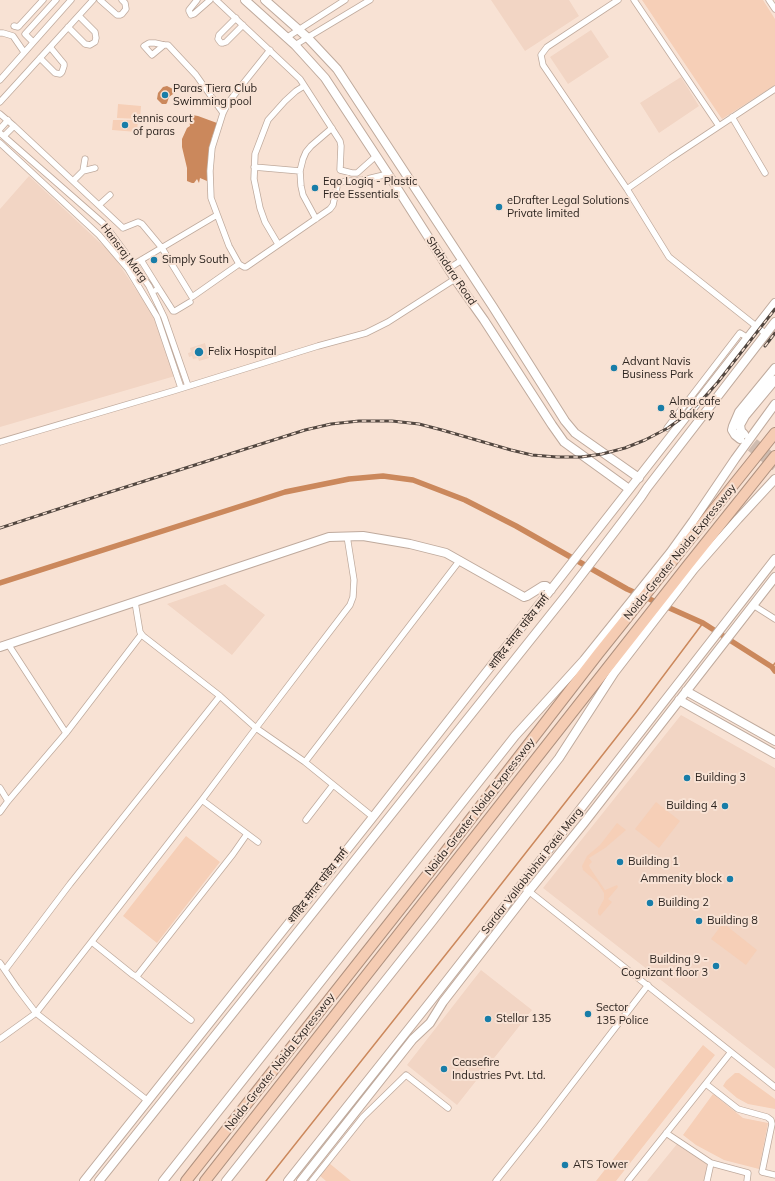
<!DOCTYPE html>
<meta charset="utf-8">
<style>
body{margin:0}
canvas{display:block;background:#f8e2d4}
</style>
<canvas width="775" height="1181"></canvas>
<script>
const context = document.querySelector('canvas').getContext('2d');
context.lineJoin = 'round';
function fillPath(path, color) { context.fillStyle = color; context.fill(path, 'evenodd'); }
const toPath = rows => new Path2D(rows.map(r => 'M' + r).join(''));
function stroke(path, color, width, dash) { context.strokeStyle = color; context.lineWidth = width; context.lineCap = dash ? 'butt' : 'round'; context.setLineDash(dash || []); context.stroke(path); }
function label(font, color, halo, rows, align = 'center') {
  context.font = font + ' Mulish,"Noto Sans Devanagari",sans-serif'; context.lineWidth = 4; context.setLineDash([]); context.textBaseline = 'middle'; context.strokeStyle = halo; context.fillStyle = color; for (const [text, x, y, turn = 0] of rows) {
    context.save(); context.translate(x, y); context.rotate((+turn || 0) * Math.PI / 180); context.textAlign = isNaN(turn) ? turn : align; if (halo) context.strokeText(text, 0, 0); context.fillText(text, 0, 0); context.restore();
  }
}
const built = toPath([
 [491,0,569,0,579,16,525,51],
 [591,30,609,57,568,84,550,57],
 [681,77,699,106,659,133,640,103],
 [29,176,112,254,158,322,175,376,0,427,0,209],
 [205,343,209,358,199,361,198,358,193,359,192,356,189,357,188,353,191,352,190,348],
 [225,584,265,615,232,655,167,604],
 [681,715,775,768,775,1069,543,888],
 [481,970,532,1010,457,1105,407,1065],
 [677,1144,708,1162,704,1181,647,1181]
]);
const green = toPath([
 [642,0,763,0,775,19,775,85,722,119],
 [118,104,141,106,140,119,117,118],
 [113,120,138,120,137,132,112,130],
 [656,802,680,821,659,848,635,829],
 [617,823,626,830,605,848,589,858,592,862,589,865,590,868,605,890,617,885,618,887,608,899,612,902,600,916,598,914,598,910,604,899,604,893,597,882,583,870,582,866,587,856,600,845],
 [186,836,220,862,157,943,123,916],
 [723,923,757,950,746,965,711,939],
 [703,1045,715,1055,616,1181,596,1181],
 [735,1073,739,1073,775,1099,775,1109,748,1104,737,1098,723,1086,726,1081],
 [713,1094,743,1118,768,1123,759,1169,724,1160,696,1145,683,1135],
 [329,1163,351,1181,326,1181,319,1175]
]);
const water = toPath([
 [167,86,173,89,174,92,173,94,169,97,167,103,166,104,162,104,157,99,158,93,163,87],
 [192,115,198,116,217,123,212,137,210,146,207,181,200,178,199,183,197,179,194,183,192,183,187,181,187,168,182,147,182,139,187,128,190,126,189,118]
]);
const stream = toPath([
 [772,667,775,663],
 [266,1181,466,929,637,711,703,623]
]);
const canal = toPath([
 [0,583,285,492,349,479,383,476,413,480,465,500,516,526,627,589,703,623,772,667,775,671]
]);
const secondaryTunnel = toPath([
 [745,435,775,459],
 [741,440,775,467]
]);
const street = toPath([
 [100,0,117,15,120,15,122,14,126,9,125,3,122,0],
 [197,0,189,10,189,11,191,15,194,14,210,0],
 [216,0,300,79,340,141,341,146,340,170,352,173,357,173,376,156],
 [618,0,547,47,541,55,543,65,627,189,669,257,766,334],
 [634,0,719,126],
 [769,0,775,9],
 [236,18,219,35,218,39,221,43,223,43,226,42,243,25],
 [14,26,18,27,20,25,43,0],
 [68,27,85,44,90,45,95,42,96,38,95,32,79,16],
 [0,33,3,33,13,36,24,52],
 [286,38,345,0],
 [33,42,25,34,56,0],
 [164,45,152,55,144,46,149,43,155,43,164,45,168,45,196,75,223,113],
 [295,45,370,0],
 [270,50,242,85,228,103,223,113,212,148,210,171,211,198,229,246,239,264,244,267,246,267,330,209,333,205,338,182,363,180,388,174],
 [40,58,55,73,60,74,62,72,64,66,64,64,50,47],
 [0,80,71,0],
 [0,102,93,0],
 [0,114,14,126,122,227,123,228,138,222,142,224,162,248,192,297,239,264],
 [732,117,765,173],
 [0,129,8,120],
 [0,133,105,225,133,263,149,286,164,317,188,386],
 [4,136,14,126],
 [0,143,99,235,128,269,157,317,181,388],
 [254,167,300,171],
 [83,171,85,159],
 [73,181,83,171,95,168],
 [627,189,671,158,775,89],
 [99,205,110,195],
 [316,219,303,195,301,186,300,171,303,159,306,152,311,146,332,128],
 [278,244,265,222,260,208,254,179,255,154,268,120,285,101,296,91,304,86],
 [141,260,159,289,156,290],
 [131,266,217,215],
 [448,269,462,260],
 [159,289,173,311,175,311,190,302],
 [667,428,740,333,748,338],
 [0,442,173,391,318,346,366,333,388,322,455,279],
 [135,602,140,632,143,636,220,696,256,728,305,762,373,817],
 [753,605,775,619],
 [8,644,66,733],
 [305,762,460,560],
 [0,788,8,801],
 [202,800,258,842],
 [0,812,8,801,66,733,141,635],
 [306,820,333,785],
 [521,885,775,1087],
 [92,942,133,975,137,976,233,854,247,834],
 [0,963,17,988,36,1013,148,1101],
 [5,970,70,884,220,696],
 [135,976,191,1020],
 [0,1039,36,1013,202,800,256,728,350,605,353,597,354,580,347,536],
 [706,1084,738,1109,767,1117,771,1120,772,1124,762,1172,775,1175],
 [666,1133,711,1163,748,1173,747,1181],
 [312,1181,363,1117,406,1075,448,1108],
 [496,1181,539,1127,648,985],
 [628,1181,731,1052],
 [707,1181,711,1163]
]);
const secondary = toPath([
 [245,0,295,45,325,78,388,174,455,279,484,320,552,425,564,442,629,489],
 [265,0,308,38,337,69,493,307,565,421,575,433,639,478],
 [744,434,741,431,740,425,745,416,775,380],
 [740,439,735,435,732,430,733,426,739,412,775,368],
 [0,647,329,537,363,536,410,544,446,553,524,597,527,596,543,586,546,586,551,590],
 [686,691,775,741],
 [679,700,775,754],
 [84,1181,373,817,775,303],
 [99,1181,567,594,616,530,641,497,647,488,775,322],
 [163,1181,515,736,584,660,670,553,693,521,735,459,775,404],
 [226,1181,431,923,559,758,614,673,694,569,738,519,775,479],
 [288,1181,434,997,775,559],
 [301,1181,413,1039,430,1023,443,1002,529,891,584,823,775,577]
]);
const highway = toPath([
 [186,1181,439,860,598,654,775,433],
 [205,1181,688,565,775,456]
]);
const rail = toPath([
 [765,346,775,333],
 [0,528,107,493,305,430,331,424,359,421,392,421,419,424,442,430,511,450,532,455,557,457,581,457,602,454,625,448,645,440,668,428,686,415,701,401,718,382,775,309]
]);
const markers = [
 [165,95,4,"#187da8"],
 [125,125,4,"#187da8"],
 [315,188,4,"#187da8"],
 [499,207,4,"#187da8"],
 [154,260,4,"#187da8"],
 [199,352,5,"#187da8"],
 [614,368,4,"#187da8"],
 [661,408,4,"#187da8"],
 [687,778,4,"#187da8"],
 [725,806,4,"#187da8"],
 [620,862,4,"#187da8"],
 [730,879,4,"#187da8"],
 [650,903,4,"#187da8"],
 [699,921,4,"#187da8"],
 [716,966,4,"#187da8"],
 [588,1014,4,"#187da8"],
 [488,1019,4,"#187da8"],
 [444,1069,4,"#187da8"],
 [565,1165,4,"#187da8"]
];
const poiNames = [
 ["Paras Tiera Club",173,89],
 ["Swimming pool",173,102],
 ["tennis court",133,119],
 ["of paras",133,132],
 ["Eqo Logiq - Plastic",323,182],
 ["Free Essentials",323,195],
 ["eDrafter Legal Solutions",507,201],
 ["Private limited",507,214],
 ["Simply South",162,260],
 ["Felix Hospital",208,352],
 ["Advant Navis",622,362],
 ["Business Park",622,375],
 ["Alma cafe",669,402],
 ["& bakery",669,415],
 ["Building 3",695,778],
 ["Building 4",717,806,"right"],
 ["Building 1",628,862],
 ["Ammenity block",722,879,"right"],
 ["Building 2",658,903],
 ["Building 8",707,921],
 ["Building 9 -",708,960,"right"],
 ["Cognizant floor 3",708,973,"right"],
 ["Sector",596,1008],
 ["135 Police",596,1021],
 ["Stellar 135",496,1019],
 ["Ceasefire",452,1063],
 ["Industries Pvt. Ltd.",452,1076],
 ["ATS Tower",573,1165]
];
const streetNames = [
 ["Hansraj Marg",124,253,53],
 ["Shahdara Road",451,271,56],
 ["Noida-Greater Noida Expressway",680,552,-51],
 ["शाहिद मंगल पांडेय मार्ग",519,632,-52],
 ["Noida-Greater Noida Expressway",480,807,-52],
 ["Sardar Vallabhbhai Patel Marg",532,871,-52],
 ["शाहिद मंगल पांडेय मार्ग",318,886,-52],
 ["Noida-Greater Noida Expressway",280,1062,-52]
];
fillPath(built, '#f2d5c4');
fillPath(green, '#f6cfb7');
fillPath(water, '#cb885c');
stroke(stream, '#cb885c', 1.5);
stroke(canal, '#cb885c', 5.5);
stroke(secondaryTunnel, '#cfbcb0', 8, [8, 4]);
stroke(street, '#bfaa9d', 7);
stroke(secondary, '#bfaa9d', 10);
stroke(highway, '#af917f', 12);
stroke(street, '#fff', 5.5);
stroke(secondary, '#fff', 8);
stroke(highway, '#f5ccb3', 10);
stroke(rail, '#524740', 3);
stroke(rail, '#f8e2d4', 1.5, [4.5]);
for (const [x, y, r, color] of markers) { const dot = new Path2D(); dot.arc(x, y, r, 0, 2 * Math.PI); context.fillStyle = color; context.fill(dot); stroke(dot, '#f8e2d4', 1.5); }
label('11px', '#2c241f', '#f8e2d4', poiNames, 'left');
label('11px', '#2c241f', '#f8e2d4', streetNames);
</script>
